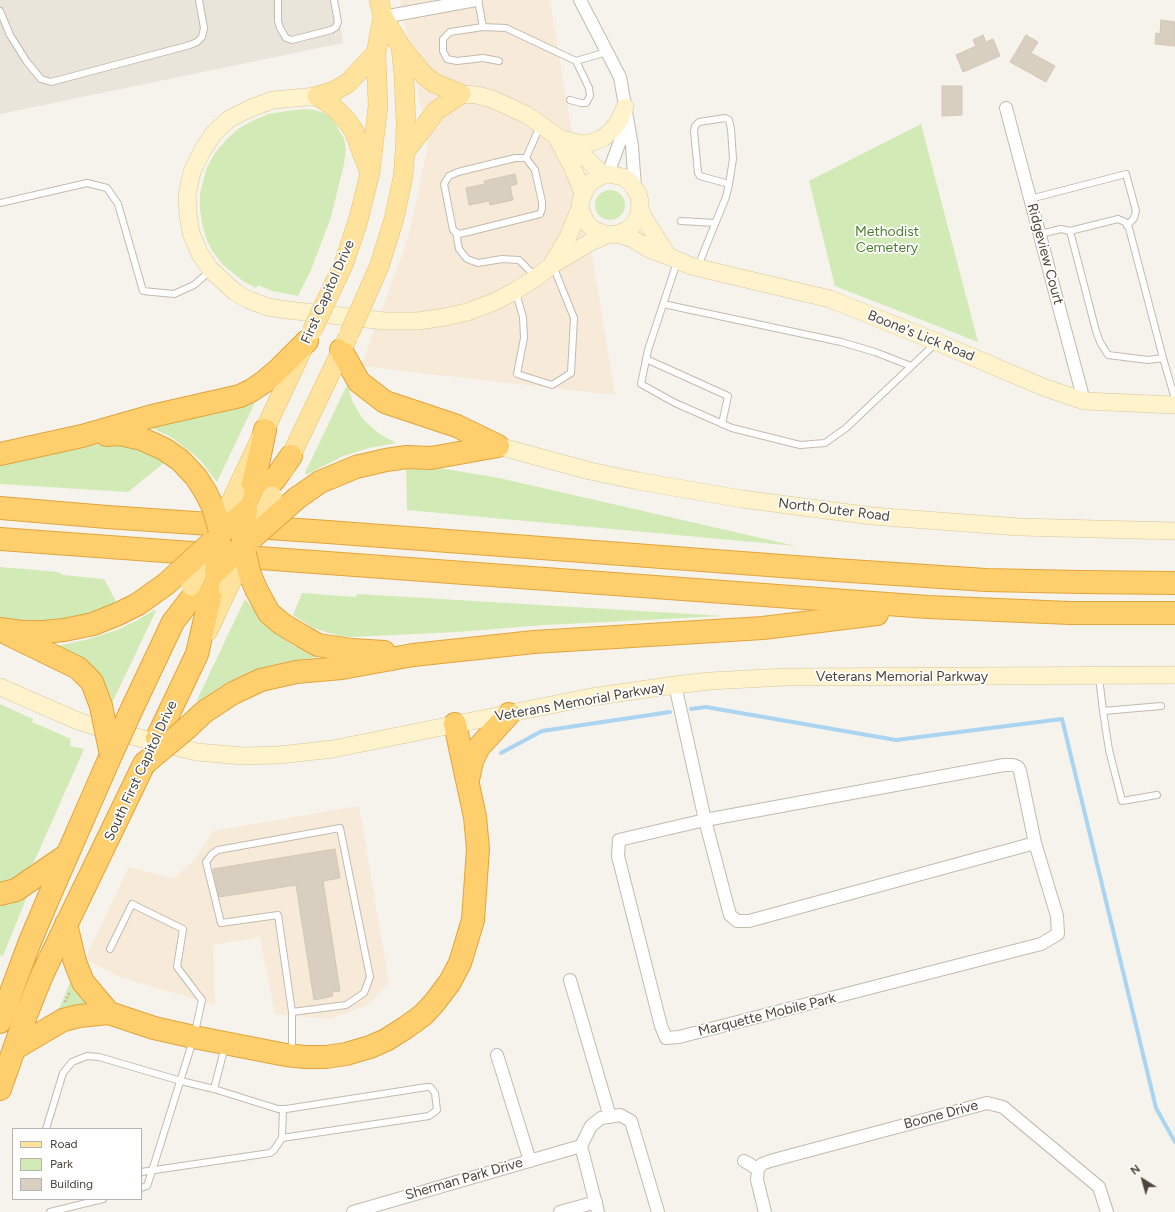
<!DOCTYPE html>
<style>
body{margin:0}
#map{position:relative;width:1175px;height:1212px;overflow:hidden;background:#f6f3ec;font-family:Figtree,sans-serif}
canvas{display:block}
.legend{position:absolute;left:12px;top:1128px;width:130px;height:72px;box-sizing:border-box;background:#fff;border:1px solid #b7b4b0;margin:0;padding:5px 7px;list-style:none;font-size:12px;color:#4b4439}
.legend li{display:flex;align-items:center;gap:8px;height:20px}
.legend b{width:20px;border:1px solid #b7b4b0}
.north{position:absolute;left:1123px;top:1160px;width:40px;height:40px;-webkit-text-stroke:3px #fff;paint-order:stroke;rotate:323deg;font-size:11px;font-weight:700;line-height:16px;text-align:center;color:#4b4439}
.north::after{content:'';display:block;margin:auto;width:14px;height:18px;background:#4b4439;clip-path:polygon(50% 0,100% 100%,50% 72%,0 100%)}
</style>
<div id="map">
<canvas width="1175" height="1212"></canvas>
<ul class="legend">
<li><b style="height:5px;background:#ffe39c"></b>Road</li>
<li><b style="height:11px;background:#d2eab5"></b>Park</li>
<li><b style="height:11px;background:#d8cfc1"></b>Building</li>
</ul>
<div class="north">N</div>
</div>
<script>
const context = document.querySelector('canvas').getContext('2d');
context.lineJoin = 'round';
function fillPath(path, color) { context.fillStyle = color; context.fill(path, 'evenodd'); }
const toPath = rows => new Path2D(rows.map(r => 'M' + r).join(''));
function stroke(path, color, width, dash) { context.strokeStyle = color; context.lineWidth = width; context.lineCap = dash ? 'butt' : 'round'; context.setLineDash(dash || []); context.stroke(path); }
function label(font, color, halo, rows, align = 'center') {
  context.font = font + ' Figtree,sans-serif'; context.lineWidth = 3.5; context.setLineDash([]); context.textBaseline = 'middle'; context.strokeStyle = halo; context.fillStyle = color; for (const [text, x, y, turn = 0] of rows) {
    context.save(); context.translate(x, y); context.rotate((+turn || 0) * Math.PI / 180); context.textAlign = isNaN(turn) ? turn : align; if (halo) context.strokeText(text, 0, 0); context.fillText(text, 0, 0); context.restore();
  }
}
const residential = toPath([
 [0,0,336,0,343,43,0,114]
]);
const commercial = toPath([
 [400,0,550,0,615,395,361,366,409,235,428,144],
 [359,806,389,983,366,1006,329,1019,275,1014,260,937,213,945,215,1005,122,978,85,959,129,867,174,879,196,858,213,831]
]);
const green = toPath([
 [304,109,315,110,326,114,334,121,344,139,346,150,344,164,331,217,311,270,298,296,272,291,258,285,256,288,243,281,223,265,213,252,207,241,203,227,200,210,200,193,207,167,215,153,226,140,238,129,252,121,268,114,287,111],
 [921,124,978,342,835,286,809,181],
 '595 205a15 15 0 1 1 30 0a15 15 0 1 1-30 0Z',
 [348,386,353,403,363,419,378,433,396,443,369,448,343,456,306,475,305,473,346,387],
 [257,398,217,482,201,461,191,452,171,437,150,427],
 [105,444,122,445,141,449,165,462,128,492,0,484,0,464,77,448],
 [406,467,433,467,499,478,796,546,407,510],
 [0,567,58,572,63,575,104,579,117,603,85,614,62,620,40,622,20,621,0,618],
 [302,593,356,597,357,594,724,616,545,625,456,632,352,637,339,636,313,628,293,615],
 [245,599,266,624,275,633,294,646,318,657,314,658,285,662,257,669,227,682,198,702,197,700],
 [154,610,156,611,111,705,82,659,57,646,85,640,117,630,136,621],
 [0,704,33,719,32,722,71,739,70,746,84,749,38,853,33,863,19,875,0,884],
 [28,894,3,956,2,957,0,954,0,902],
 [71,980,97,1006,57,1014]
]);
const stream = toPath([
 [691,709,706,707,896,740,1062,719,1156,1108,1175,1142],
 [501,753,542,731,670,712]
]);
const building = toPath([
 [1161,20,1175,22,1175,46,1155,44,1156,33,1160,34,1161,20],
 [983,35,986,42,993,39,1000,56,963,72,956,55,976,46,973,40,983,35],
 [1026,35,1038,42,1031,53,1055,66,1046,82,1010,62,1026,35],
 [942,86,962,86,962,115,942,116,942,86],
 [515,174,517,184,510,186,513,200,490,205,489,201,469,205,466,188,485,184,484,181,515,174],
 [335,849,340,878,323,881,340,991,332,992,333,996,314,1000,296,885,219,897,213,869,335,849]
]);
const path = toPath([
 [65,1002,70,992]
]);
const lane = toPath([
 [278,0,278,21,280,28,286,38,292,40,331,30,336,27,338,22,334,0],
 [478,0,483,27],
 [0,11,10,35,27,62,41,79,51,82,190,45,197,42,202,37,204,28,199,0],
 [499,61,483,58,457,61,447,59,443,51,443,39,450,32,483,27,506,28,576,61,589,88,590,96,586,103,581,103,570,100],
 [576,61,607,52],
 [725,118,729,120,731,129,733,159,729,184,700,176,698,173,694,131,695,126,699,122,725,118],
 [526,158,515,158,458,172,449,176,444,184,453,230,456,232,459,249,467,259,478,263,502,259,519,260,536,277],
 [526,158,540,126],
 [1030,199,1126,174,1136,211,1134,218,1127,226],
 [0,203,87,183,107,188,118,204,143,291,174,294,194,285,210,271],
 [1118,219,1125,222,1129,228,1163,358,1148,360,1108,355,1100,342,1096,331,1070,231,1118,219],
 [681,221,715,223],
 [456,232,459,234,468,232,540,214,542,209,542,202,535,170,526,158],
 [1040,234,1061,229,1070,231],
 [677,262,648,350,641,384,675,403,732,428,800,445,825,443,846,428,936,343],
 [698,266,726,197,729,184],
 [516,293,523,317,524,338,517,374,552,385,571,373,574,318,553,266],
 [663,304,841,342,875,352,911,366],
 [1163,358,1175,399],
 [646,359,728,396,722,424],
 [1099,677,1103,711,1161,706],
 [1103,711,1109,750,1122,801,1157,795],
 [110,949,132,904,183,929,177,967,202,1000,194,1037,152,1171,147,1186,141,1188],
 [292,1052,292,1012,278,915,221,923,206,862,212,854,218,850,340,828,370,977,364,993,346,1005,292,1012],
 [214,1089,225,1046],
 [46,1129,63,1073,72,1062,87,1056,99,1057,181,1081,214,1089,278,1109,286,1109,427,1087,430,1087,435,1093,437,1110,429,1116,282,1138],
 [141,1172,270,1153,274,1150,282,1138,283,1109],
 [50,1212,103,1199]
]);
const street = toPath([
 [580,0,620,77,632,146,635,187],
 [383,17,476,0],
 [1006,108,1084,401],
 [608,174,627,122],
 [675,685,705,820,730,915,737,921,749,921,1035,843],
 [1004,765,1013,765,1018,767,1020,771,1035,843,1057,916,1058,934,1041,944,679,1037,666,1038,661,1026,618,856,619,840,705,820,1004,765],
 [570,980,610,1117],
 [497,1055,530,1161],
 [581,1146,591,1126,601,1118,620,1115,631,1121,658,1212],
 [744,1161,758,1169],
 [758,1169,762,1164,770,1161,987,1103,1003,1107,1099,1187,1107,1212],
 [758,1169,757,1180,765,1212],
 [353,1212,581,1146,598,1212],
 [560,1212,596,1202]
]);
const secondary = toPath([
 [461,94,477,95,492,99,527,115,583,155,603,175],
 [317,96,273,100,251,108,229,119,214,133,202,151,192,172,187,195,188,214,191,233,200,254,211,270,235,292,249,300,268,307,288,310,384,321,418,321,445,317,467,312,494,302,515,291,534,279,552,265,589,243,606,235,618,234,633,239,649,249,668,256,691,266,830,299,937,342,1043,387,1084,401,1175,405],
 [558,140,572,166,583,193],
 [566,140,583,144,593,142,603,138,613,129,619,121,625,107],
 [640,208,644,218,668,256],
 [606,235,593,229,587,223,583,216,580,208,581,200,587,186,592,181,603,175,608,174,623,177,630,182,638,194,640,201,639,215,634,224,627,230,618,234],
 [552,264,568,237,580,208],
 [498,446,590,471,638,481,742,499,872,516,1019,527,1175,531],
 [0,687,78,721,103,729,197,752,243,756,279,755,333,749,591,697,675,685,710,681,786,677,1175,675]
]);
const primary = toPath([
 [401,47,422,73,434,83,461,94],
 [317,96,333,106,347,121,354,131,369,171],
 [317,96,334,91,348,83,376,53],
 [405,152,436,111,461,94],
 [328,297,344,263,358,221,370,173,378,106,376,53,383,17],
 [364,301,380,264,394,219,403,177,405,152,406,124,404,77,401,47,383,17,379,0],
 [284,470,347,339],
 [235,493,303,348],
 [208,631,228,588]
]);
const highway = toPath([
 [341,350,359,382,385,402,457,426,498,446],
 [106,435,120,434,142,439,164,449,180,460,196,477,205,491],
 [0,454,82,436,152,416,240,396,252,390,264,382,277,371,307,341],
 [297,498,320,482,356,467,386,460,407,457,431,458,498,446],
 [0,508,107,517,328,532,835,570,986,580,1080,582,1175,583],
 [248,508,275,479,291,456],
 [246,511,259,459,265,430],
 [0,539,928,607,1070,613,1175,613],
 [257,591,269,613,282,624,302,636,318,645,352,650,384,652],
 [0,629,22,632,44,632,64,630,93,624,118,614,138,604,166,584],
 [8,634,78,668,92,682,101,706],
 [130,713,173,622,200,587,214,573],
 [187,728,204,712,233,693,261,680,296,672,342,668,413,655,534,642,763,628,877,614],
 [157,738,197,654,216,571],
 [468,780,472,761,479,747,509,714],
 [0,894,16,890,67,855],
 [66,924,75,962,83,982,109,1013],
 [0,1022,29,944,48,899,111,755],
 [14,1049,63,1020,79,1016,109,1013,154,1028,194,1037,286,1055,305,1057,326,1057,346,1054,370,1047,386,1040,405,1028,423,1015,435,1002,450,982,460,963,473,920,478,849,475,817,455,724],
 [0,1089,26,1015,42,975,144,764]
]);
const primaryBridge = toPath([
 [312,331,328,297],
 [349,334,364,301],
 [219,527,235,493],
 [253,535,272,496],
 [191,586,210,546],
 [228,588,245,554]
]);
const highwayBridge = toPath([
 [205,491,213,507,219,527],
 [253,537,297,498],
 [245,554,250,575,257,591],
 [216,571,243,545,243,533,246,511],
 [216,571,219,550,219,535,246,511],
 [166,584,211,543],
 [101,706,111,755],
 [111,755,130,713],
 [144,764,187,728]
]);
const parkNames = [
 ["Methodist",887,232],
 ["Cemetery",887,248]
];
const streetNames = [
 ["Ridgeview Court",1045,254,75],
 ["First Capitol Drive",328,292,-66],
 ["Boone's Lick Road",921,336,22],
 ["North Outer Road",834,510,7],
 ["Veterans Memorial Parkway",902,677],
 ["Veterans Memorial Parkway",580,702,-10],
 ["South First Capitol Drive",141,771,-65],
 ["Marquette Mobile Park",767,1015,-14],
 ["Boone Drive",941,1115,-15],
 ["Sherman Park Drive",464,1179,-16]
];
fillPath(residential, '#eae5da');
fillPath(commercial, '#f7ead8');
fillPath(green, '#d2eab5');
stroke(stream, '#a9d4f2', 4);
fillPath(building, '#d8cfc1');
stroke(building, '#d3c7b4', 1);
stroke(lane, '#c2bbae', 8);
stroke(street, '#c2bbae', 14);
stroke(secondary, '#d6c79b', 18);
stroke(primary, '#e6c16a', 20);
stroke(highway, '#e0a43c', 24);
stroke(path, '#c4b79f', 2.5, [2, 2]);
stroke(lane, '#fff', 6);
stroke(street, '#fff', 12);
stroke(secondary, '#fff3cd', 17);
stroke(primary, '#ffe39c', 19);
stroke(highway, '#ffcf6e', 22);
stroke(primaryBridge, '#e6c16a', 20, []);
stroke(highwayBridge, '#e0a43c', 24, []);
stroke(primaryBridge, '#ffe39c', 19);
stroke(highwayBridge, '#ffcf6e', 22);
label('14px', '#4a7f2a', '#fff', parkNames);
label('14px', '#4b4439', '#fff', streetNames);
</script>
